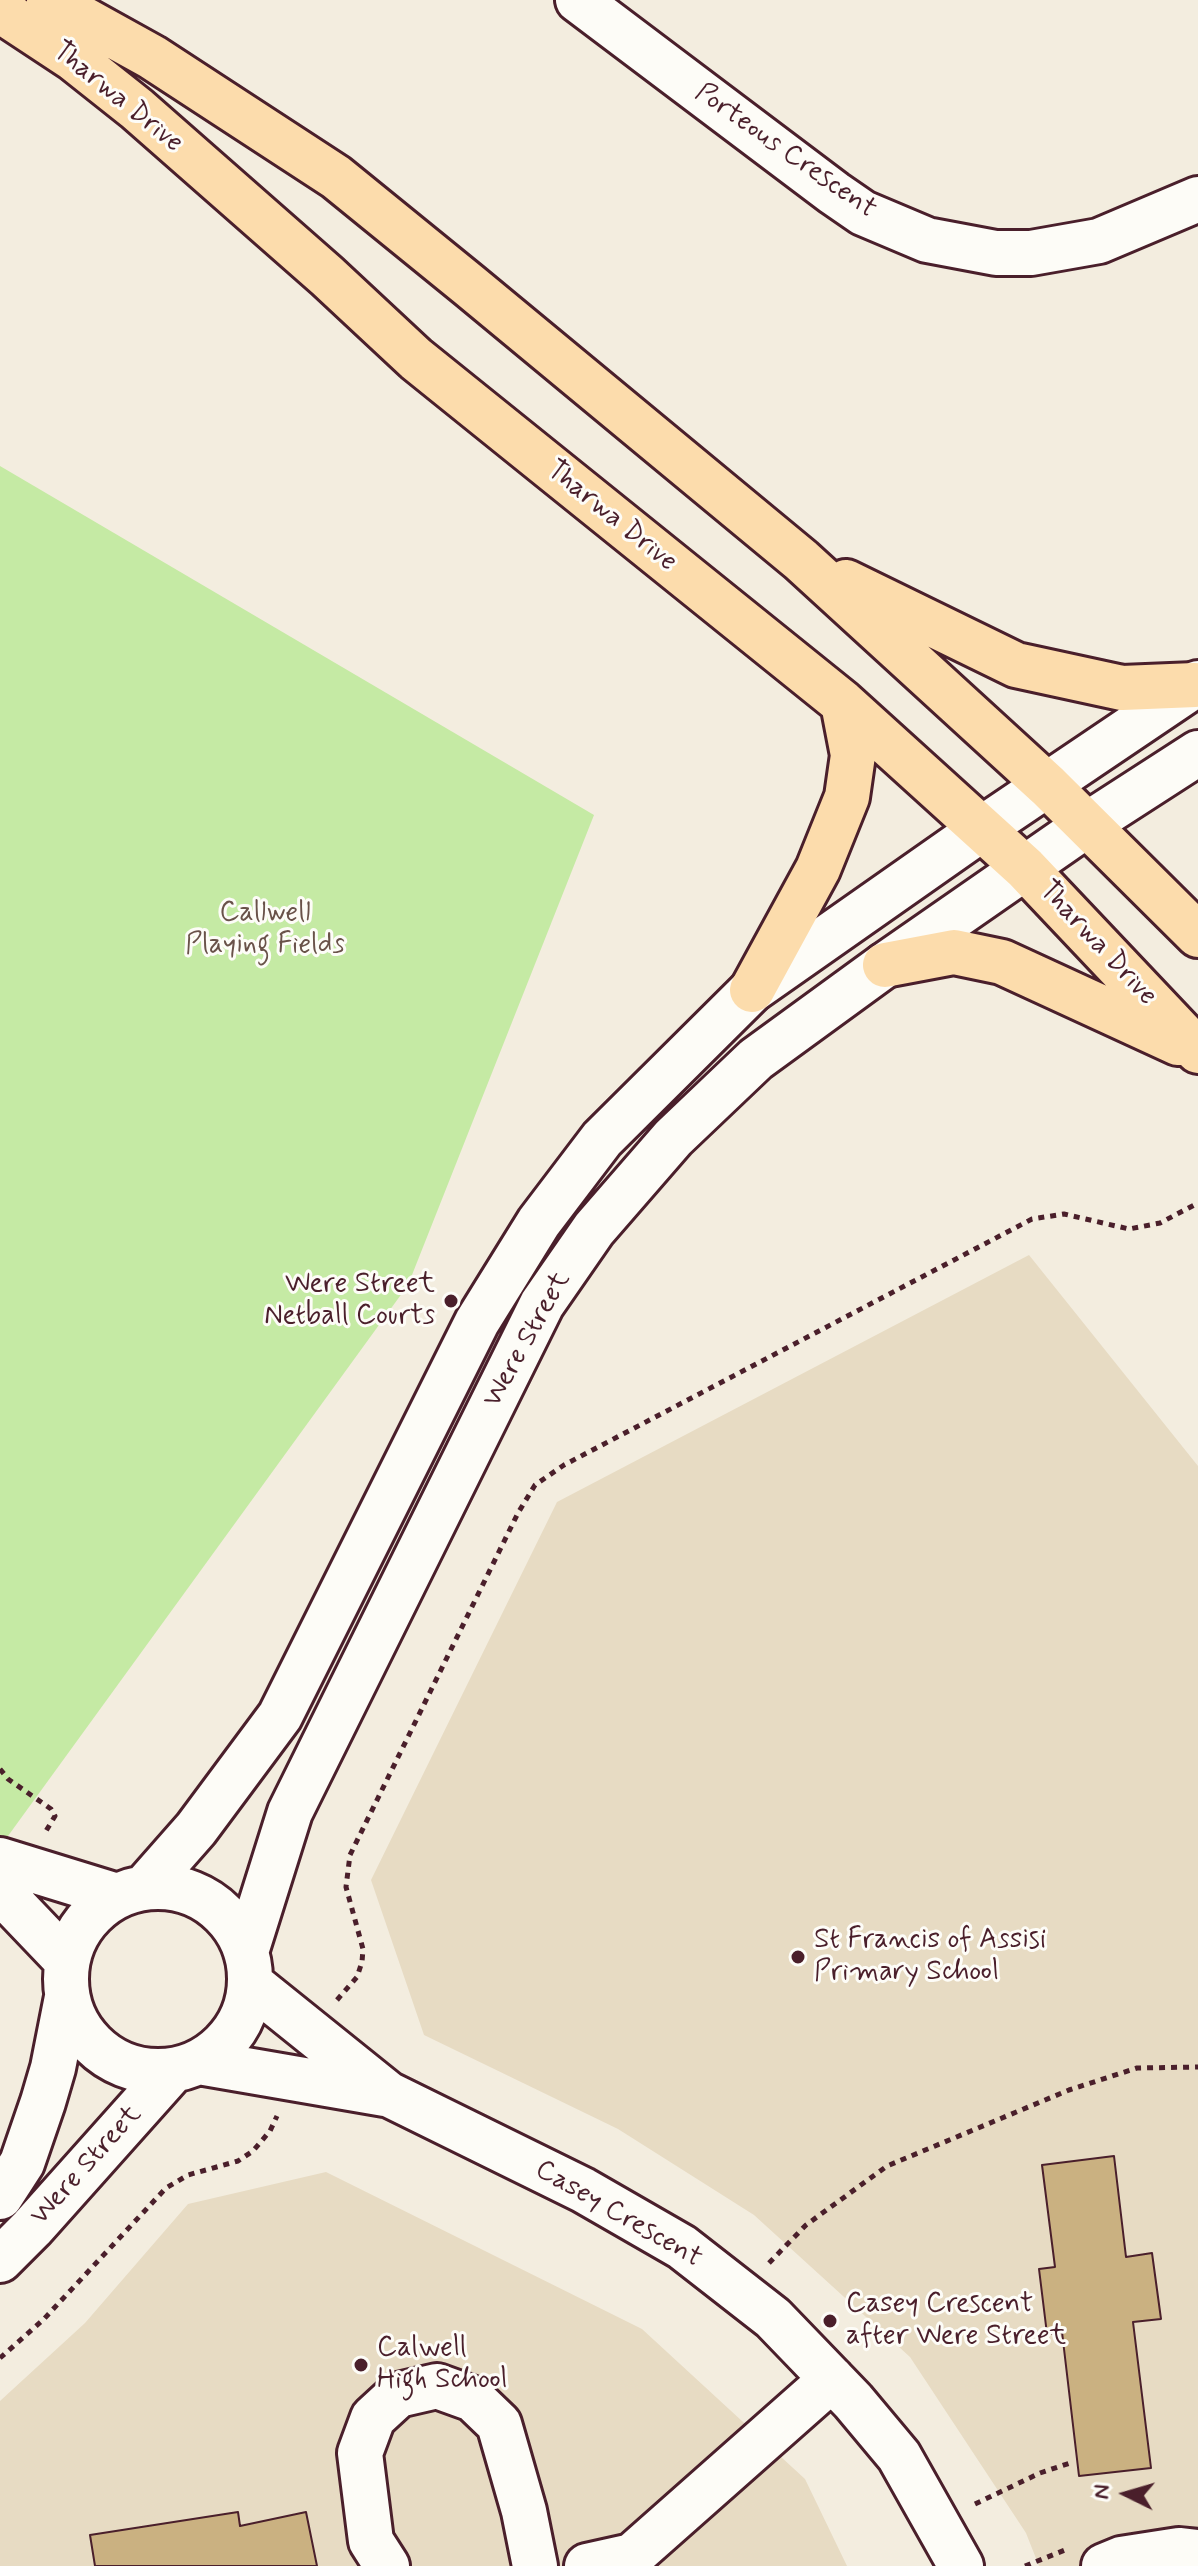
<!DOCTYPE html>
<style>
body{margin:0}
#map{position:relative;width:1198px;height:2566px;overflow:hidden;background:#f3eddf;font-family:Mynerve,sans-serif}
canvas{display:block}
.north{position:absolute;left:1086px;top:2454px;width:80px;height:80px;-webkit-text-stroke:6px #fdfcf7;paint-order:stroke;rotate:275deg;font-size:22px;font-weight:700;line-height:32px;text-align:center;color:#4a1f2b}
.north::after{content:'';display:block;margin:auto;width:28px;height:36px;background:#4a1f2b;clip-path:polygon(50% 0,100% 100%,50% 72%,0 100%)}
</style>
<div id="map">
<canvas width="1198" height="2566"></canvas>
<div class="north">N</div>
</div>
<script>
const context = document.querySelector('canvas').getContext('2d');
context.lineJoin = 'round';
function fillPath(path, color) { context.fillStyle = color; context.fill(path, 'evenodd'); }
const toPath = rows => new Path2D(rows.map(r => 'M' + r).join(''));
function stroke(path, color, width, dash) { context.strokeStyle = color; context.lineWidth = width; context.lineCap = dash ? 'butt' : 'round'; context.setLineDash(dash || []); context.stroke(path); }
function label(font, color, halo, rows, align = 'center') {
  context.font = font + ' Mynerve,sans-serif'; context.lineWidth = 6; context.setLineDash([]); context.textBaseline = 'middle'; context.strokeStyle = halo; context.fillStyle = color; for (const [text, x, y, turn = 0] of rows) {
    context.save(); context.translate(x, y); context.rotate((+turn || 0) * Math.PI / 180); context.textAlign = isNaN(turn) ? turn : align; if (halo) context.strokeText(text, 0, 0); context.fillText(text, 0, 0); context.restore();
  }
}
const built = toPath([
 [1029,1255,1198,1466,1198,2566,1039,2566,1026,2533,910,2357,754,2215,618,2129,424,2035,371,1880,557,1502],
 [326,2172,642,2329,805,2479,847,2566,0,2566,0,2401,85,2323,188,2204]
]);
const green = toPath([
 [0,466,594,815,408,1285,0,1847]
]);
const building = toPath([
 [1114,2156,1126,2257,1152,2253,1161,2319,1133,2322,1151,2468,1079,2476,1062,2332,1047,2334,1039,2269,1055,2267,1042,2165,1114,2156],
 [238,2512,240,2526,306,2512,317,2566,95,2566,90,2535,238,2512]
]);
const path = toPath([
 [0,1769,8,1779,51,1809,55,1816,46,1831],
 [337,2000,357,1977,362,1962,363,1949,346,1887,350,1855,518,1513,535,1485,564,1465,1032,1219,1064,1214,1129,1229,1160,1223,1198,1203],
 [769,2263,806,2225,887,2166,1069,2090,1137,2068,1198,2067],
 [0,2358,43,2320,166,2188,188,2175,238,2161,253,2151,270,2131,277,2116],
 [975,2504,1040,2473,1073,2462],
 [1025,2566,1065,2550]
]);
const minor = toPath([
 [578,0,834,193,863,213,927,240,996,253,1031,253,1099,241,1198,199],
 [0,1860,117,1896],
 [0,1886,4,1895,67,1961],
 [145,1887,196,1829,280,1716,477,1322,539,1222,602,1139,752,990,983,828,1198,683],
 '66 1979a92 92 0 1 1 184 0a92 92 0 1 1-184 0Z',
 [246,1952,290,1812,542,1304,594,1229,673,1138,756,1059,885,965,1088,824,1198,753],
 [250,1983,388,2094,583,2190,682,2247,773,2318,853,2401,899,2456,961,2566],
 [199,2062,385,2094],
 [0,2197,22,2163,43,2102,53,2068,67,1997],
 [0,2260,32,2228,173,2070],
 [387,2566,371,2541,360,2453,373,2418,398,2395,437,2386,473,2399,499,2424,524,2511,535,2566],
 [587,2566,632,2556,832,2379],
 [1104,2566,1121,2559,1179,2550,1198,2552]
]);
const major = toPath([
 [49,0,152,57,336,177,470,286,801,560,1048,786,1198,935],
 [0,10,74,59,137,109,327,276,416,359,843,703,1025,868,1198,1051],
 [846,582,1016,665,1122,688,1195,685],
 [885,965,954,952,1002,962,1178,1043],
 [752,990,818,869,847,797,853,755,843,703]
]);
const markers = [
 [451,1301,8,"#4a1f2b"],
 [798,1957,8,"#4a1f2b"],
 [830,2321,8,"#4a1f2b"],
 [361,2365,8,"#4a1f2b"]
];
const streetNames = [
 ["Tharwa Drive",117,98,39],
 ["Porteous Crescent",785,152,35],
 ["Tharwa Drive",611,517,39],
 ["Tharwa Drive",1097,944,47],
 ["Were Street",528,1340,-61],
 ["Were Street",87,2166,-48],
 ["Casey Crescent",618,2215,30]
];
const parkNames = [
 ["Callwell",265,914],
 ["Playing Fields",265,946]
];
const poiNames = [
 ["Were Street",435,1285,"right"],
 ["Netball Courts",435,1317,"right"],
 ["St Francis of Assisi",814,1941],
 ["Primary School",814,1973],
 ["Casey Crescent",846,2305],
 ["after Were Street",846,2337],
 ["Calwell",377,2349],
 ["High School",377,2381]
];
fillPath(built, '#e7dbc3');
fillPath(green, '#c5eaa4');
fillPath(building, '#cab181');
stroke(building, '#4a1f2b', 2);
stroke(minor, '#4a1f2b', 50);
stroke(major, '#4a1f2b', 50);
stroke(path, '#4a1f2b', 5, [6, 6]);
stroke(minor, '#fdfcf7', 44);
stroke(major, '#fcdcac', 44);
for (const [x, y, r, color] of markers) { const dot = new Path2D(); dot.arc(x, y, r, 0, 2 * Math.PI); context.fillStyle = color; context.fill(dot); stroke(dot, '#fdfcf7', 3); }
label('28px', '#4a1f2b', '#fdfcf7', streetNames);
label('28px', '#695249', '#fdfcf7', parkNames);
label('28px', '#4a1f2b', '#fdfcf7', poiNames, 'left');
</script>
